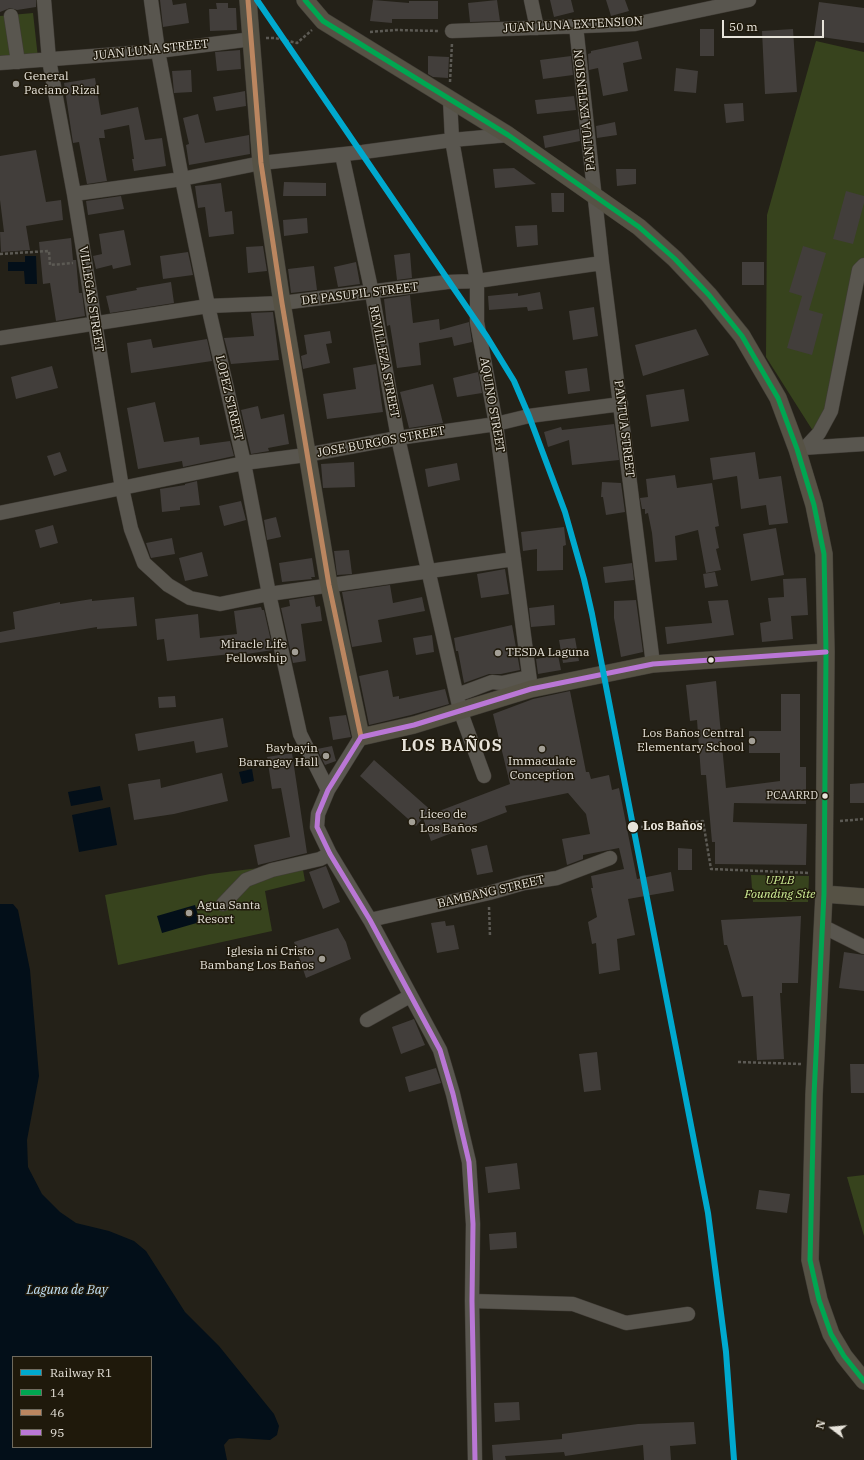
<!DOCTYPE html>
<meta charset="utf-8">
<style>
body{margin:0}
#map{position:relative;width:864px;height:1460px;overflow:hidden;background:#242118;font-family:"IBM Plex Serif",serif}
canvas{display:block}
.legend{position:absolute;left:12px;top:1356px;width:140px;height:92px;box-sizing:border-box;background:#1f190b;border:1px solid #6f6a5e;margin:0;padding:5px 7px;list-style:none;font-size:12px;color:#e7e3da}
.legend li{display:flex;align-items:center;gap:8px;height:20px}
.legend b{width:20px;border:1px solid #6f6a5e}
.north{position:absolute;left:812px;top:1408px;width:40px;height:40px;-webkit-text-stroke:3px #1f190b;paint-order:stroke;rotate:286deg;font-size:11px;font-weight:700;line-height:16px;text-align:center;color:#e7e3da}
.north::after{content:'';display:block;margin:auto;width:14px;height:18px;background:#e7e3da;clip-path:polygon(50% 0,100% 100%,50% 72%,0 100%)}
.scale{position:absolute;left:722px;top:20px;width:102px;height:18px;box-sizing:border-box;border:2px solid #e7e3da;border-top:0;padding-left:5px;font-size:12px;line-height:14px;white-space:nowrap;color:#e7e3da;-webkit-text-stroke:3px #1f190b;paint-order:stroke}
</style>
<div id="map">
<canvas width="864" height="1460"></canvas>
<ul class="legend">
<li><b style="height:5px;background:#00a9ce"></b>Railway R1</li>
<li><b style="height:5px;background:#00a651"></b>14</li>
<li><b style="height:5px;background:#bb8660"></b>46</li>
<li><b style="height:5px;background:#ba77d6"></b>95</li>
</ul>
<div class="north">N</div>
<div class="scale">50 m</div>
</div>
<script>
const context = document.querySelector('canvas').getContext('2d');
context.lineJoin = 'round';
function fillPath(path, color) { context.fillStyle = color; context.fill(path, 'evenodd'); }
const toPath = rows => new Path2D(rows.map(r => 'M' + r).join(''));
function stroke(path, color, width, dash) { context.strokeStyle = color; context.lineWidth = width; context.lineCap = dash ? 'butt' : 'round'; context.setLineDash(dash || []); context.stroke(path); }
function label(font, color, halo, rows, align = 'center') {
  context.font = font + ' "IBM Plex Serif",serif'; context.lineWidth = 3; context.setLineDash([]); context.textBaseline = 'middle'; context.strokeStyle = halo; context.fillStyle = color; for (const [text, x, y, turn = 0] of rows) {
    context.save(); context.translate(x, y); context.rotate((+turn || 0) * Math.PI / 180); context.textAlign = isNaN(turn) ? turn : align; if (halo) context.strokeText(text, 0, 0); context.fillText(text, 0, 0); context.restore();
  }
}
const green = toPath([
 [33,13,38,58,0,62,0,16],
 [816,41,864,52,864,281,820,442,766,357,767,215],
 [301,859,305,881,265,891,272,931,118,965,105,895,210,874,259,868],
 [751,875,809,876,808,902,753,902],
 [864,1175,864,1236,847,1177]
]);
const water = toPath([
 [25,256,36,256,37,284,25,284,24,271,8,271,8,262,25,262],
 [252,769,254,781,242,784,239,772],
 [100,786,103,800,71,806,68,792],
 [110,807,117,845,79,852,72,815],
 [0,904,13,904,18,910,30,970,39,1076,27,1140,28,1167,42,1194,60,1212,76,1223,109,1231,134,1241,146,1251,185,1312,219,1346,274,1414,279,1426,277,1435,270,1440,238,1438,229,1439,224,1445,227,1460,0,1460],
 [13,1357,151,1357,151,1447,13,1447],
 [195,905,200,922,162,933,157,916]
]);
const building = toPath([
 [0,0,36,0,36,7,17,10,10,8,0,12],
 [160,0,172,0,173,5,186,3,189,23,163,27],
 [373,0,409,3,409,1,438,1,438,19,392,19,392,23,370,21],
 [497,0,500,21,470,22,468,3],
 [550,0,571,0,574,12,554,17],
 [606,0,625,0,629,11,611,16],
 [819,2,864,8,864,43,814,36],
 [216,3,228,3,228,8,236,8,237,30,210,31,209,9,217,9],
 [700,29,714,29,714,56,700,56],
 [793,29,797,92,765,94,762,31],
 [638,41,642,59,623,63,628,91,603,96,598,68,589,70,588,54,591,53,591,51],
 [240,50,241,69,217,71,215,52],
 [428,56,449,57,448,78,433,77,428,74],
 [571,56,573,75,543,79,540,60],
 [676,68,698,71,696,93,674,91],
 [191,70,192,92,174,93,172,71],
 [95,78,101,115,138,107,145,140,162,138,166,166,134,171,132,159,134,159,129,125,104,130,105,138,99,138,107,181,87,184,79,142,73,143,64,83],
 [245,91,246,106,216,111,213,97],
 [574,96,576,110,537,114,535,100],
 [743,103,744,121,726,123,724,104],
 [198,114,205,143,249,135,250,154,189,165,186,145,189,144,183,118],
 [615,122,617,135,597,138,596,126],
 [579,129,580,141,545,148,543,136],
 [36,150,46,202,61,200,63,220,26,226,30,250,1,252,0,232,4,232,0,200,0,156],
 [514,168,536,184,495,188,493,169],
 [616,169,636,169,636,184,617,186],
 [284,182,326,183,326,196,283,196],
 [221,183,225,212,232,211,234,234,209,237,205,207,198,208,195,186],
 [846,191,864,196,864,203,853,244,833,239],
 [551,193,564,193,564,212,552,212],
 [121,196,124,209,88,215,86,201],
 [307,218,308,233,284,236,283,220],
 [537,225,538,245,517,247,515,226],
 [124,230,131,265,113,269,112,265,96,269,93,256,102,254,99,234],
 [71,238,73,260,76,260,79,293,82,293,85,316,56,321,50,283,43,284,39,242],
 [263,246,267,271,248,273,246,247],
 [803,246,826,253,809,310,823,314,812,355,787,348,802,296,789,292],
 [188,252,193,275,163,279,160,256],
 [410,253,412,278,397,280,394,255],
 [356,262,360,284,338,287,334,267],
 [742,262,764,262,764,285,742,285],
 [314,266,317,290,291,293,288,269],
 [171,282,174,303,110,313,106,296,137,290,136,288],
 [540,292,543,309,528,311,527,307,489,310,488,296,518,293,518,296],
 [410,295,413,323,439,319,440,330,469,322,472,342,454,346,452,337,419,343,421,365,397,368,390,325,387,326,384,299],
 [594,307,598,336,573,340,569,311],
 [273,312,279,360,231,364,224,338,254,336,251,313],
 [696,329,709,355,643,376,635,345],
 [330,331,332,343,326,344,330,363,303,369,301,356,307,354,304,335],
 [151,339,153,348,207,339,212,361,131,373,127,343],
 [376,364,383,412,327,419,323,394,356,389,353,368],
 [52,366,58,388,16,399,11,377],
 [587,368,590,391,568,394,565,371],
 [478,372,482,393,457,397,453,378],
 [433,384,443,423,409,428,400,392],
 [684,389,689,421,651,427,646,395],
 [155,402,164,442,199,437,200,445,230,441,234,456,183,467,182,461,138,469,127,408],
 [258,406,261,419,284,414,289,444,268,448,269,451,251,454,241,410],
 [614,424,619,460,572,465,569,440,548,447,544,432,561,427,562,430],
 [60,452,67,471,54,476,47,456],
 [755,452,759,479,781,476,788,523,769,525,766,505,741,509,737,476,713,480,710,458],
 [354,462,355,487,323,488,321,464],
 [457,463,460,480,428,487,425,469],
 [675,475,677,488,712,483,719,526,715,527,719,548,716,549,721,570,706,573,698,530,675,536,677,560,655,562,652,533,648,513,645,514,645,509,642,509,640,498,648,497,646,479],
 [197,481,200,505,180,507,180,510,162,512,160,489,185,485,185,484],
 [602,482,621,483,625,512,606,515,603,497,601,497],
 [241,501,246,520,224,526,219,506],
 [276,517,281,537,267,540,264,520],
 [53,525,58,543,40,548,35,530],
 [564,527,566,545,563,546,563,570,537,571,537,549,523,551,521,532],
 [776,528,784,575,751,581,743,534],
 [172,538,175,554,151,558,146,543],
 [349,550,352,574,337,575,334,551],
 [202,552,208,576,185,581,179,558],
 [312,558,315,577,311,577,312,579,282,582,279,563],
 [632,563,634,580,605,583,603,567],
 [505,569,509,594,481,598,477,574],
 [715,572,718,586,705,588,703,574],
 [806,578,808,615,791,616,793,639,762,642,760,623,771,621,768,598,784,597,783,579],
 [390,585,393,603,422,597,425,611,378,620,382,642,352,647,342,592],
 [314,596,316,607,320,606,322,621,301,624,306,661,293,663,281,608,290,606,289,600],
 [134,597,137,626,97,629,97,627,0,643,0,632,15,629,13,612,60,602,60,604,92,599,92,601],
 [636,600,643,652,621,657,614,618,614,601],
 [728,600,734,635,667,644,665,627,712,623,708,601],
 [554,605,555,625,531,627,529,608],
 [261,607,262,610,264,610,273,650,240,655,240,653,167,661,164,639,157,640,155,619,198,614,200,638,237,634,234,611],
 [512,625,520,670,501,674,489,674,464,683,458,651,456,651,454,638],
 [432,635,434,652,416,655,413,638],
 [575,638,579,661,563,663,559,640],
 [558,655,561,670,538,674,536,659],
 [388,670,393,697,399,696,399,699,445,689,449,704,411,715,369,725,359,676],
 [716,681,726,788,780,781,780,753,749,753,749,731,781,731,781,694,800,694,800,767,806,767,806,804,734,803,733,822,807,824,806,865,715,864,715,842,712,842,706,775,701,775,697,720,690,721,686,685],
 [570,691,586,772,589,772,591,779,609,775,612,790,619,788,637,879,671,872,674,891,628,899,635,935,617,939,620,970,599,974,596,943,592,944,588,922,597,917,591,888,593,888,591,876,624,869,619,848,583,855,583,859,567,865,562,839,590,834,586,814,568,793,505,806,507,812,431,841,423,818,416,826,360,776,374,760,434,813,510,784,493,714,533,699],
 [175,696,176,707,159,708,158,697],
 [346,715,351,737,333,740,329,717],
 [223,718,228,747,196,753,194,741,138,751,135,734],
 [332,746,336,761,325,765,317,749],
 [292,753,307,853,258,865,254,845,290,837,281,788,272,789,267,757],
 [222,773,228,801,174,814,134,820,128,784,160,779,161,788],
 [864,783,864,803,850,803,850,784],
 [487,845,493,872,477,875,471,849],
 [678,848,692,849,692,870,678,870],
 [326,866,340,902,323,909,309,872],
 [801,916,798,983,782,983,782,993,780,993,784,1059,757,1060,753,996,742,997,727,945,724,945,721,920],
 [445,921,446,926,454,925,459,949,437,953,431,923],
 [338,928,346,942,351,959,306,978,294,942],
 [844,952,864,955,864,991,839,988],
 [414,1019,425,1045,401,1054,392,1027],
 [597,1052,601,1090,584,1092,579,1054],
 [850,1064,864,1064,864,1093,851,1093],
 [436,1068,441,1083,409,1092,405,1077],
 [517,1163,520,1189,488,1193,485,1167],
 [759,1190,790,1194,787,1213,756,1209],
 [516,1232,517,1248,490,1250,489,1234],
 [519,1402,520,1420,495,1422,494,1403],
 [694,1422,696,1444,670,1446,671,1460,644,1460,643,1445,565,1456,564,1452,505,1456,506,1460,493,1460,492,1445,562,1439,562,1434,638,1424]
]);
const path = toPath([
 [370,32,395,30,439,31],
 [266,38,275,38,297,43,312,30],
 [450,82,452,43],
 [0,254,49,251,50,265,73,263],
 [840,821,864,819],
 [641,827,703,821,711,869,810,873],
 [489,907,490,936],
 [738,1062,801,1064]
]);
const minor = toPath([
 [44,0,49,60,74,194,122,488,131,529,144,563,168,585,190,598,220,604,269,594,514,559],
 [151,0,158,51,182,179,208,306,244,463,269,594,300,734,328,790],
 [531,0,537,28],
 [11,16,18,62],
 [576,26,602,263,653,664],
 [452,31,635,24,749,0],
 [0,63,158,51,252,39],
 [450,99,452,140,477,281,477,322,496,424,531,689],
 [342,155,372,293,398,438,460,710,484,776],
 [74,194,182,179,261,163,363,152,452,140,508,135],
 [0,338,208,306,282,303,447,282,477,281,602,263],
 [802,448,864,444],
 [805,448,819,433,831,411,859,270,864,265],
 [0,513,244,463,306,455,398,438,496,424,529,416,621,404],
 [457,695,492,682,502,683,529,677],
 [361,737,328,790,318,814,317,827,330,854,370,920,440,1050,453,1094,469,1162,473,1224,472,1301,475,1460],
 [223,904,246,880,272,870,320,859,330,854],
 [370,920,489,893,524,883,557,878,610,858],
 [822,926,864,947],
 [367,1020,410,996],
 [472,1301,573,1304,626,1323,688,1314]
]);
const major = toPath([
 [248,0,261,163,282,303,329,585,361,737,414,725,531,689,653,664,826,652],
 [305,0,323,21,508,135,639,227,675,259,709,295,742,336,778,398,797,449,814,505,824,554,826,652,824,894,814,1095,810,1260,819,1300,831,1334,844,1356,864,1381],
 [824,894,864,897]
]);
const bus1 = toPath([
 [305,0,323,21,508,135,639,227,675,259,709,295,742,336,778,398,797,449,814,505,824,554,826,652,824,894,814,1095,810,1260,819,1300,831,1334,844,1356,864,1381]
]);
const bus2 = toPath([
 [248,0,261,163,282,303,329,585,361,737]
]);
const bus3 = toPath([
 [475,1460,472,1301,473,1224,469,1162,453,1094,440,1050,370,920,330,854,317,827,318,814,328,790,361,737,414,725,531,689,653,664,826,652]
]);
const rail1 = toPath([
 [257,0,487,337,514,381,529,416,565,512,584,579,592,614,708,1213,726,1352,734,1460]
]);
const markers = [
 [16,84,4,"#a39f96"],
 [295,652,4,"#a39f96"],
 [498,653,4,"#a39f96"],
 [711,660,3.5,"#e7e3da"],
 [752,741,4,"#a39f96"],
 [542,749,4,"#a39f96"],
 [326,756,4,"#a39f96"],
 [825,796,3.5,"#e7e3da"],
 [412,822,4,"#a39f96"],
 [633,827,6,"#e7e3da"],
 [189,913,4,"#a39f96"],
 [322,959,4,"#a39f96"]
];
const busNames = [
 ["PCAARRD",818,796]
];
const streetNames = [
 ["JUAN LUNA EXTENSION",573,25,-3],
 ["JUAN LUNA STREET",151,50,-6],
 ["PANTUA EXTENSION",585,110,-96],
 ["DE PASUPIL STREET",360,294,-7],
 ["VILLEGAS STREET",91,299,81],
 ["REVILLEZA STREET",384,362,79],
 ["LOPEZ STREET",229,398,77],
 ["AQUINO STREET",492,405,80],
 ["PANTUA STREET",624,429,83],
 ["JOSE BURGOS STREET",381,442,-10],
 ["BAMBANG STREET",491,892,-13]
];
const poiNames = [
 ["General",24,77],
 ["Paciano Rizal",24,91],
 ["Miracle Life",287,645,"right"],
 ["Fellowship",287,659,"right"],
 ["TESDA Laguna",506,653],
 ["Los Baños Central",744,734,"right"],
 ["Elementary School",744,748,"right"],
 ["Baybayin",318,749,"right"],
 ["Barangay Hall",318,763,"right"],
 ["Immaculate",542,762,"center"],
 ["Conception",542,776,"center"],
 ["Liceo de",420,815],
 ["Los Baños",420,829],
 ["Agua Santa",197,906],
 ["Resort",197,920],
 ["Iglesia ni Cristo",314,952,"right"],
 ["Bambang Los Baños",314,966,"right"]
];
const stopNames = [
 ["Los Baños",643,827]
];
const parkNames = [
 ["UPLB",780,881],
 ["Founding Site",780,895]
];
const waterNames = [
 ["Laguna de Bay",67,1290]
];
const districtNames = [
 ["LOS BAÑOS",452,746]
];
fillPath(green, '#37431d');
fillPath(water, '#030f19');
fillPath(building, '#423e3b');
stroke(minor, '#413d37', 15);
stroke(major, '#413d37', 18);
stroke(path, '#5c5a54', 2.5, [3, 2]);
stroke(minor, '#59564f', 14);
stroke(major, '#565245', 17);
stroke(bus1, '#00a651', 5);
stroke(bus2, '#bb8660', 5);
stroke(bus3, '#ba77d6', 5);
stroke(rail1, '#00a9ce', 6);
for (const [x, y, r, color] of markers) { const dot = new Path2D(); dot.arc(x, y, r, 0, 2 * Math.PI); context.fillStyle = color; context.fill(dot); stroke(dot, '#1f190b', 1.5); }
label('11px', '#e7e3da', '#1f190b', busNames, 'right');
label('12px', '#e7e3da', '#1f190b', streetNames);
label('12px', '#e7e3da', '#1f190b', poiNames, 'left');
label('bold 12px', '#e7e3da', '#1f190b', stopNames, 'left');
label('italic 12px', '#cfef96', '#1f190b', parkNames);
label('italic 13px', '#c2e3fa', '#1f190b', waterNames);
context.letterSpacing = '1px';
label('bold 16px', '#e7e3da', '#1f190b', districtNames);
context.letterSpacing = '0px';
</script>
